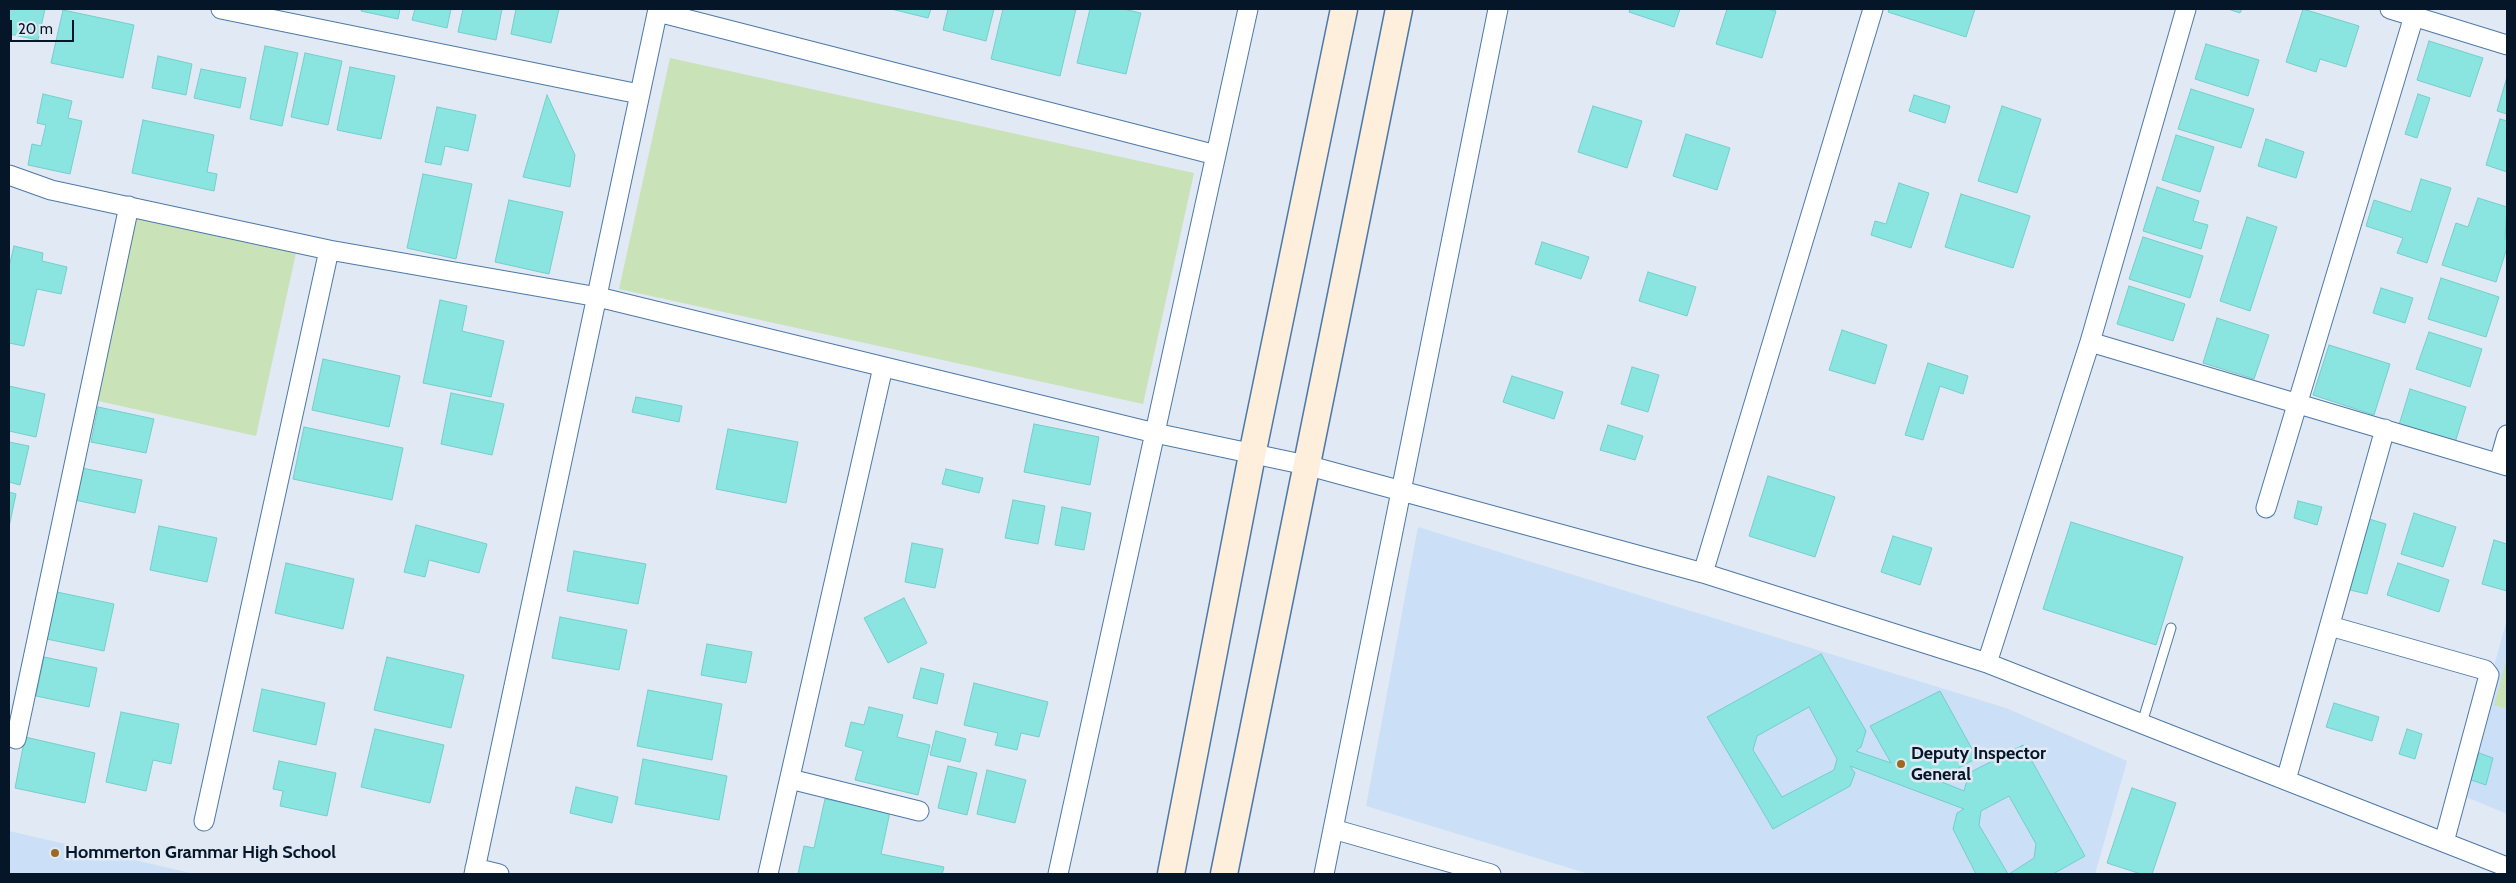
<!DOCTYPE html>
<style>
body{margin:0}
#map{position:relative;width:2516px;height:883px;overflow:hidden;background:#e0e9f4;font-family:Cabin,sans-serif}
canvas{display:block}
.frame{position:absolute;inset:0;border:10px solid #051629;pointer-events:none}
.scale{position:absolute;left:10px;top:20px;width:64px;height:22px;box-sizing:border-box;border:2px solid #051629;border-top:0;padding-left:6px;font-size:15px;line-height:18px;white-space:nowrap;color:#051629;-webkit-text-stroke:4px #e0e9f4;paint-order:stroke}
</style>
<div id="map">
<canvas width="2516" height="883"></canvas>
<div class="frame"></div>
<div class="scale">20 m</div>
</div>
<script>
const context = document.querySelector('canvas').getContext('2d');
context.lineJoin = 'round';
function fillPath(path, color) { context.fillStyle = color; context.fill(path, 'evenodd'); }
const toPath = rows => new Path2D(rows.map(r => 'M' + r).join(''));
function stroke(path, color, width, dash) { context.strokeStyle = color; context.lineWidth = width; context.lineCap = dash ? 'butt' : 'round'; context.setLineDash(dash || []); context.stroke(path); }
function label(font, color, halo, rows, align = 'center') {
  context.font = font + ' Cabin,sans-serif'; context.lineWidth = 5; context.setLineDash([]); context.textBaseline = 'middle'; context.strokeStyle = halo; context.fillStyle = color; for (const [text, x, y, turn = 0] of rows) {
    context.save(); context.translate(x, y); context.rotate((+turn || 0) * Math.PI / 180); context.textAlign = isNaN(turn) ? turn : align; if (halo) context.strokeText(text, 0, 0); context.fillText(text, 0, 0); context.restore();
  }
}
const built = toPath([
 [1418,527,2006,708,2127,761,2095,874,1589,874,1366,806],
 [2507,619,2507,814,2459,794],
 [9,831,195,874,9,874]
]);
const green = toPath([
 [670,58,1194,173,1143,404,619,289],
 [134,217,296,253,256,436,94,400],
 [2507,657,2507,709,2494,705]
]);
const building = toPath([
 [9,9,45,9,38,40,9,34,9,9],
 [362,9,400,9,398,19,361,11,362,9],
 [415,9,451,9,447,28,412,20,415,9],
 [463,9,502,9,496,40,458,32,463,9],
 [516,9,559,9,551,43,511,34,516,9],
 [891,9,931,9,928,18,891,9],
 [948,9,994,9,986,41,943,30,948,9],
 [1003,9,1076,9,1060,76,991,59,1003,9],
 [1090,9,1123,9,1141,13,1126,74,1077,63,1090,9],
 [1630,9,1680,9,1674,27,1629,12,1630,9],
 [1727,9,1768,9,1776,11,1762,58,1716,44,1727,9],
 [1889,9,1975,9,1966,37,1888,12,1889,9],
 [2228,9,2242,9,2240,13,2228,9],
 [2303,9,2359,26,2346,67,2320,59,2316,72,2286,62,2303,9],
 [63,10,134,25,123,78,51,63,63,10],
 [2429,41,2483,58,2470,97,2417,80,2429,41],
 [2206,44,2259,60,2248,96,2195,79,2206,44],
 [265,46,298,53,282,126,250,119,265,46],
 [305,53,342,61,328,125,291,117,305,53],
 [158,56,192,64,186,95,152,88,158,56],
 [350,67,395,76,381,139,337,130,350,67],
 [201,69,246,78,240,108,194,98,201,69],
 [2507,77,2507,114,2497,111,2507,77],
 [2191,89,2254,109,2241,148,2178,129,2191,89],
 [43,94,72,101,68,118,82,121,70,174,28,165,32,144,41,146,46,125,37,123,43,94],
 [2418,94,2430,98,2417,138,2405,134,2418,94],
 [547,95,575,155,570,187,523,177,547,95],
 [1914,95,1950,106,1945,123,1909,111,1914,95],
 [1593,106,1642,121,1627,168,1578,152,1593,106],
 [2002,106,2041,119,2017,193,1978,181,2002,106],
 [437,107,476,115,468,151,445,146,441,165,425,162,437,107],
 [2500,119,2507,121,2507,172,2486,165,2500,119],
 [143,120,214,135,207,172,217,174,214,191,132,173,143,120],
 [1686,134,1730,148,1717,190,1673,176,1686,134],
 [2176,135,2214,147,2200,192,2162,180,2176,135],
 [2266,139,2304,152,2296,178,2258,166,2266,139],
 [423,174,472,184,456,259,407,248,423,174],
 [2421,179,2451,188,2427,263,2397,253,2403,238,2366,226,2374,200,2411,212,2421,179],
 [1899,183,1929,193,1911,248,1871,235,1875,221,1886,224,1899,183],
 [2157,187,2199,201,2193,221,2208,225,2201,249,2143,231,2157,187],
 [1961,194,2030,216,2013,268,1945,247,1961,194],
 [2478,198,2507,207,2505,239,2507,240,2507,248,2496,282,2442,265,2456,223,2468,227,2478,198],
 [509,200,563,212,549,274,495,262,509,200],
 [2247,217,2277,227,2250,311,2220,301,2247,217],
 [2143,237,2203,256,2190,298,2129,279,2143,237],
 [1542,242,1589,257,1581,279,1535,264,1542,242],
 [14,246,43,253,42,261,67,267,61,294,37,289,24,346,9,343,9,267,14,246],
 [1648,272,1696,287,1687,316,1639,301,1648,272],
 [2441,278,2499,297,2486,337,2428,319,2441,278],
 [2129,286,2185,304,2173,341,2117,324,2129,286],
 [2381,288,2413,298,2405,323,2373,313,2381,288],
 [440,300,467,306,462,331,504,341,491,397,423,383,440,300],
 [2217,318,2269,335,2254,379,2203,363,2217,318],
 [1842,330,1887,345,1875,384,1829,370,1842,330],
 [2429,332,2482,349,2470,387,2416,369,2429,332],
 [2329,345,2390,364,2374,415,2313,395,2329,345],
 [323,359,400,376,389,427,312,410,323,359],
 [1928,363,1968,376,1963,394,1940,386,1923,440,1905,435,1928,363],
 [1632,367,1659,375,1648,412,1621,404,1632,367],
 [1512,376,1563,392,1554,419,1503,402,1512,376],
 [9,386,45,394,36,437,9,431,9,386],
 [2410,389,2466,407,2454,446,2398,428,2410,389],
 [451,393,504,404,492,455,441,444,451,393],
 [636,397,682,406,679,422,632,412,636,397],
 [98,407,154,419,146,453,91,442,98,407],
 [1034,424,1099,437,1090,485,1024,472,1034,424],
 [1608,425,1643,436,1635,460,1600,450,1608,425],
 [304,427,403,448,392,500,293,479,304,427],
 [728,429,798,442,786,503,716,489,728,429],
 [9,442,29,446,20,485,9,482,9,442],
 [82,468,142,480,135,513,75,500,82,468],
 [946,469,983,478,979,493,942,484,946,469],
 [1768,476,1835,497,1815,557,1749,536,1768,476],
 [9,492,16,494,9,527,9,492],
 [1013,500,1045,506,1038,544,1005,538,1013,500],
 [2298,501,2322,507,2317,525,2294,518,2298,501],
 [1062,507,1091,513,1084,550,1055,545,1062,507],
 [2414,513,2456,527,2443,567,2401,554,2414,513],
 [2369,519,2386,524,2367,594,2350,590,2369,519],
 [2071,522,2183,557,2156,645,2043,609,2071,522],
 [416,525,487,544,479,573,429,560,425,577,404,572,416,525],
 [159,526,217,538,207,582,150,570,159,526],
 [1893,536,1932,548,1920,585,1881,572,1893,536],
 [2494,540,2507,544,2507,591,2482,584,2494,540],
 [912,543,943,549,935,588,905,582,912,543],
 [574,551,646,564,638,604,567,591,574,551],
 [286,563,354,579,343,629,275,613,286,563],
 [2398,563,2449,580,2439,612,2387,595,2398,563],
 [52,591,114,604,104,651,42,638,52,591],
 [904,598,927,643,888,663,864,618,904,598],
 [560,617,627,630,619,670,552,658,560,617],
 [707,644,752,652,746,683,701,675,707,644],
 [1821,654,1866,731,1861,747,1856,751,1891,763,1870,726,1940,691,1977,758,1937,780,1964,791,1969,773,2023,745,2085,856,2053,874,2009,874,2034,858,2036,844,2009,796,1981,811,1979,825,2008,874,1976,874,1953,829,1957,813,1964,809,1850,766,1855,773,1850,786,1773,829,1707,717,1821,654],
 [1809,707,1837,759,1834,770,1782,797,1753,750,1757,736,1809,707],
 [44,657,97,668,89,707,36,696,44,657],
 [387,657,464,675,451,728,374,710,387,657],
 [921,668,944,674,937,704,913,698,921,668],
 [974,683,1048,702,1039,737,1021,733,1017,750,995,745,998,733,964,725,974,683],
 [262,689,325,703,316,745,253,731,262,689],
 [648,690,722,704,712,760,637,746,648,690],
 [2334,703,2379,717,2372,741,2326,727,2334,703],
 [869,707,903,715,897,737,930,745,918,795,855,780,863,751,845,746,851,722,864,725,869,707],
 [121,712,179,724,171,764,153,760,146,791,106,782,121,712],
 [375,729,444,745,430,803,361,787,375,729],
 [2407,729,2422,734,2415,759,2399,754,2407,729],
 [936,731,966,739,960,762,930,755,936,731],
 [25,737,95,753,85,803,15,788,25,737],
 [2479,753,2493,758,2486,785,2471,780,2479,753],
 [643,759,727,776,719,820,635,804,643,759],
 [279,761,336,773,327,816,280,806,283,791,273,789,279,761],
 [948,766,977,773,967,815,938,808,948,766],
 [987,770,1026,780,1015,823,977,814,987,770],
 [576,787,618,797,612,823,570,813,576,787],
 [2132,788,2176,803,2152,874,2141,874,2107,863,2132,788],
 [825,799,890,812,881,854,944,867,942,874,798,874,804,846,814,848,825,799]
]);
const lane = toPath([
 [2142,723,2171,628]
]);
const street = toPath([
 [221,9,639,94],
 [2390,9,2507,45],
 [658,12,1216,155],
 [9,175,51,190,329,250,598,297,1155,433,1306,465,1703,573,1987,663,2507,867],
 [2090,342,2507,466],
 [2499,463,2507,435],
 [2266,508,2414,16],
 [1703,573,1873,9],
 [2330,626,2485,670,2489,675,2444,842],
 [1987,663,2090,342,2186,9],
 [16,739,129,206],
 [790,779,919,811],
 [2286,780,2385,429],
 [204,821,329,250],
 [1333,829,1491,874],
 [475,868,499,874],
 [474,874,658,9],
 [768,874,883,367],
 [1058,874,1248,9],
 [1324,874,1498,9]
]);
const secondary = toPath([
 [1171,874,1252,455,1344,9],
 [1224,874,1399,9]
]);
const markers = [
 [1901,764,5,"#9c691f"],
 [55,853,5,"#9c691f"]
];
const poiNames = [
 ["Deputy Inspector",1911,754],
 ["General",1911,775],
 ["Hommerton Grammar High School",65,853]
];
fillPath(built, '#cbe0f7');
fillPath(green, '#cae2b7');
fillPath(building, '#8ae5e0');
stroke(building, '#73ceca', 1);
stroke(lane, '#4d79a8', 11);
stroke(street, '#4d79a8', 21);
stroke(secondary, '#4d79a8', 29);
stroke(lane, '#fff', 9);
stroke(street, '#fff', 19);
stroke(secondary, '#feefdc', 26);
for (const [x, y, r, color] of markers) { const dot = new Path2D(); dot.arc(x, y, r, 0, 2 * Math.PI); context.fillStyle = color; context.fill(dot); stroke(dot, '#e0e9f4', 2); }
label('bold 18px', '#051629', '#e0e9f4', poiNames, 'left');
</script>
